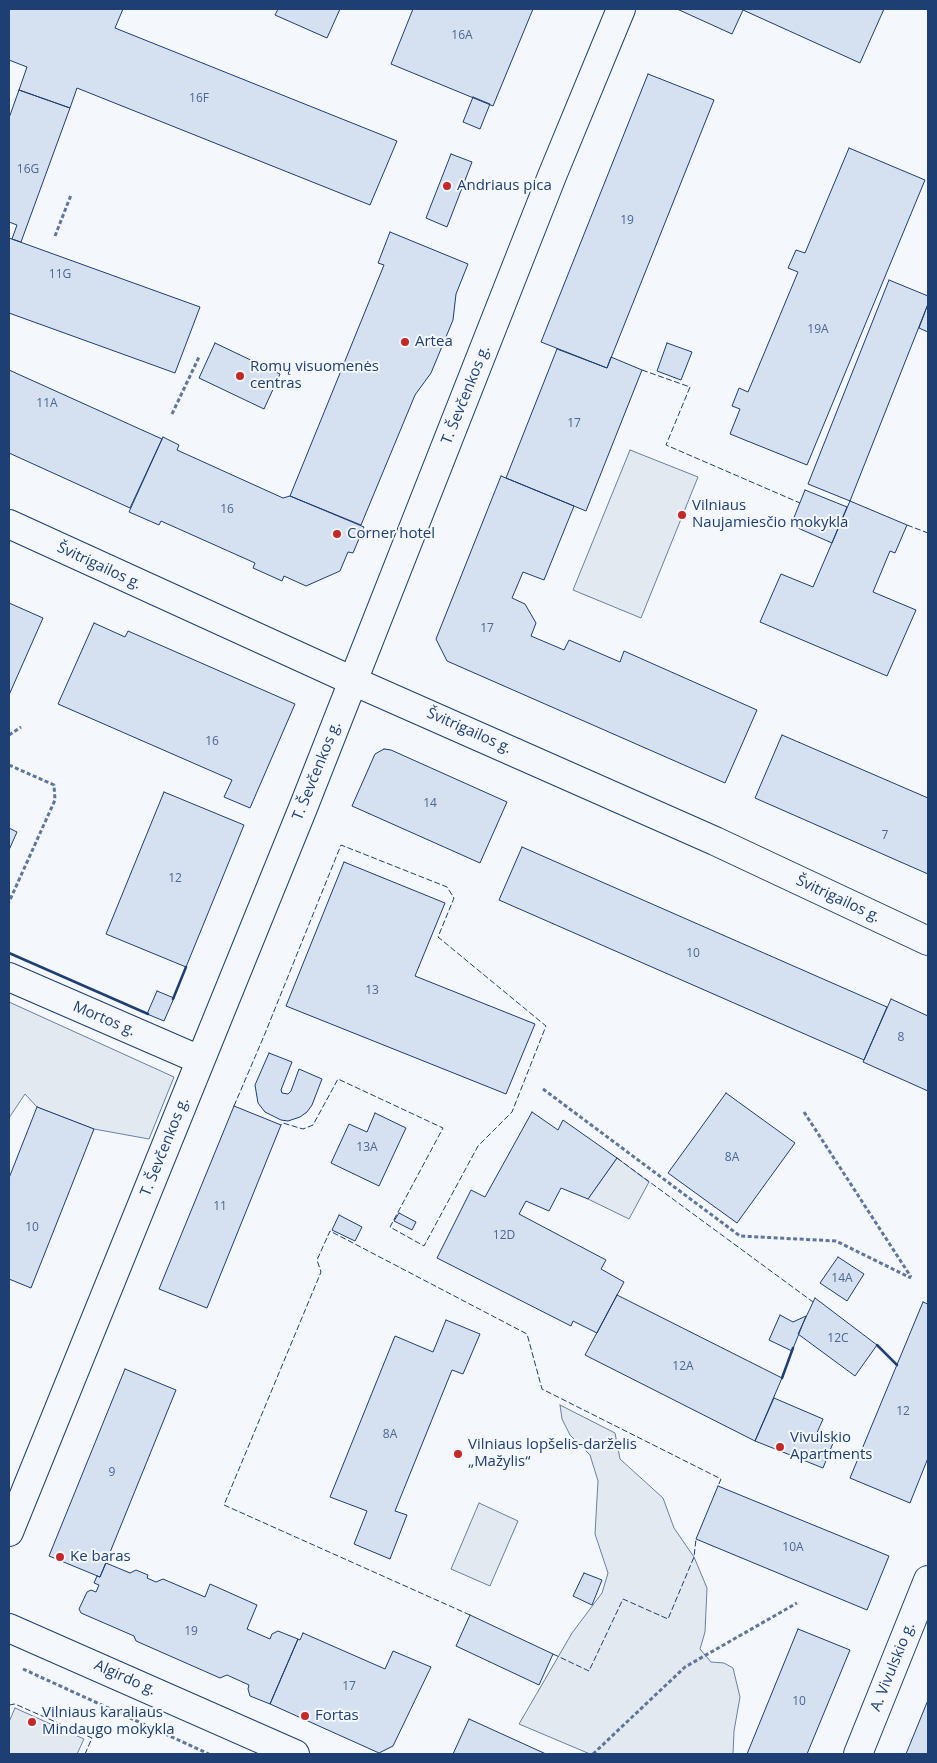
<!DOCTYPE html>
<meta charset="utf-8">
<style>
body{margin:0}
#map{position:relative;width:937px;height:1763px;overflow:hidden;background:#f4f7fb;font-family:"Open Sans",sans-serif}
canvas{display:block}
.frame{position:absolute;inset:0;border:10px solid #1d3f73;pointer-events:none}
</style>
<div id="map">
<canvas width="937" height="1763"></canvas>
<div class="frame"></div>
</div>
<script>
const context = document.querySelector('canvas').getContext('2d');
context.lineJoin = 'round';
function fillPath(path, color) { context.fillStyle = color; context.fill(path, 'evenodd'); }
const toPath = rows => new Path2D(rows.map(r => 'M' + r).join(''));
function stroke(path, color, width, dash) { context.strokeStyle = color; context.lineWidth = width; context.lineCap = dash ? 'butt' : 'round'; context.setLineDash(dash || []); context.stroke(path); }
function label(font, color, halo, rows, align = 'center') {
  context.font = font + ' "Open Sans",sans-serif'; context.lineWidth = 4; context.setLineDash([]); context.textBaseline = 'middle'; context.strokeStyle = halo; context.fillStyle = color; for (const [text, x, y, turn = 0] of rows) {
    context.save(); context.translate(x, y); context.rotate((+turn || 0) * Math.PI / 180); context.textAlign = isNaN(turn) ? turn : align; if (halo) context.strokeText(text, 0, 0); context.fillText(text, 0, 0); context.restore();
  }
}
const green = toPath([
 [630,450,698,477,641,618,573,590,630,450],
 [9,1002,174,1077,149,1139,94,1129,37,1107,25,1094,9,1118,9,1002],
 [617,1158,649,1182,629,1219,588,1199,617,1158],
 [560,1405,615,1433,620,1459,663,1498,674,1528,694,1557,707,1588,705,1632,700,1649,711,1662,724,1663,733,1668,740,1697,734,1731,733,1754,590,1754,519,1724,572,1633,602,1593,608,1573,595,1534,598,1481,590,1455,570,1435,562,1419,560,1405],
 [479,1503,518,1521,490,1586,451,1569,479,1503],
 [15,1708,84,1739,77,1754,9,1754,9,1722,15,1708]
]);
const building = toPath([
 [9,9,123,9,115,28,397,141,370,205,77,88,70,108,19,90,27,67,9,60,9,9],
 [278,9,340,9,327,38,275,15,278,9],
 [413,9,533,9,493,106,391,64,413,9],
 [677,9,884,9,860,63,743,10,732,34,677,9],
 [648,74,714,100,607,368,541,342,648,74],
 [19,90,70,108,21,242,12,239,17,225,9,222,9,118,19,90],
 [473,97,490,104,480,129,463,122,473,97],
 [849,148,925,180,807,465,730,434,740,409,732,406,739,388,748,392,798,272,788,268,796,250,805,253,849,148],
 [451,154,472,162,447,227,426,218,451,154],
 [390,232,468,264,456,294,453,320,431,373,415,395,361,525,290,496,384,265,378,263,390,232],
 [9,238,200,307,175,373,9,313,9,238],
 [889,280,928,296,928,304,850,501,808,484,889,280],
 [928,304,928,332,919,328,928,304],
 [215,343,280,374,264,409,199,378,215,343],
 [667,343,692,352,681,380,657,371,667,343],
 [557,349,607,368,611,357,642,370,586,511,506,478,557,349],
 [9,370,162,439,130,508,9,453,9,370],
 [163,437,179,445,177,450,283,498,290,496,364,527,353,553,348,552,340,571,306,586,284,576,282,581,253,568,255,563,161,521,159,525,129,512,163,437],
 [501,476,574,506,544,580,523,572,512,598,525,604,536,623,531,636,564,650,569,640,620,662,624,651,757,710,725,783,447,661,436,639,501,476],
 [805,490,847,507,832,543,791,525,805,490],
 [850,501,907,525,895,553,890,551,873,592,916,610,887,676,760,622,781,574,813,587,850,501],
 [9,603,43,618,9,695,9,603],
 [94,623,125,637,128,631,295,704,250,808,224,797,232,780,58,704,94,623],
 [782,735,928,798,928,874,755,798,782,735],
 [384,749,391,750,507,802,480,863,352,806,375,754,384,749],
 [164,792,244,825,186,967,106,934,164,792],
 [9,828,17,832,9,850,9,828],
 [522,847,887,1007,864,1060,499,900,522,847],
 [344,862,445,903,415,976,535,1024,506,1094,286,1006,344,862],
 [157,991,174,998,164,1021,147,1014,157,991],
 [891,999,928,1016,928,1091,863,1062,891,999],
 [269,1053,292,1062,281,1090,282,1093,288,1094,291,1091,299,1069,322,1079,312,1105,307,1112,300,1117,288,1121,281,1120,265,1112,258,1103,255,1085,269,1053],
 [726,1093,795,1143,737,1223,668,1173,726,1093],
 [234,1106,281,1125,207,1308,159,1289,234,1106],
 [37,1107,94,1129,31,1288,9,1279,9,1178,37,1107],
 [532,1112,558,1130,563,1120,617,1158,588,1199,561,1188,549,1211,526,1201,519,1214,606,1260,601,1269,624,1282,597,1333,573,1321,571,1326,437,1258,471,1190,485,1197,532,1112],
 [375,1113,406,1128,379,1186,331,1163,349,1124,367,1132,375,1113],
 [399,1213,416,1222,412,1230,394,1221,399,1213],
 [339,1215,362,1227,355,1241,332,1230,339,1215],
 [838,1257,864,1274,847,1301,820,1283,838,1257],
 [617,1295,782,1378,755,1441,585,1355,617,1295],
 [815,1298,877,1345,855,1376,798,1334,815,1298],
 [923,1302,928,1304,928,1458,910,1503,850,1478,923,1302],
 [780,1315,793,1322,806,1316,792,1351,769,1340,780,1315],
 [446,1320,480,1334,463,1374,452,1370,395,1511,407,1515,390,1559,354,1544,367,1511,330,1497,395,1336,433,1352,446,1320],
 [125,1369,176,1390,100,1577,49,1556,125,1369],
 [774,1398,823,1419,816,1435,833,1443,823,1468,755,1441,774,1398],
 [718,1486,889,1556,867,1610,696,1539,718,1486],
 [106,1563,130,1573,136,1570,148,1575,147,1578,156,1582,163,1579,205,1597,210,1584,257,1605,247,1629,270,1639,272,1634,278,1631,298,1639,270,1704,250,1696,248,1689,249,1685,227,1675,220,1678,136,1641,134,1636,81,1613,79,1609,87,1592,91,1590,96,1592,99,1585,94,1583,97,1576,100,1577,106,1563],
 [584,1573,602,1580,592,1605,573,1596,584,1573],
 [470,1615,553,1654,539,1685,456,1646,470,1615],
 [798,1629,850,1650,807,1754,747,1754,798,1629],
 [303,1633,385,1669,393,1651,431,1667,393,1746,379,1753,270,1704,298,1639,300,1640,303,1633],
 [928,1700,928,1754,906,1754,928,1700],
 [469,1719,546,1754,453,1754,469,1719]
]);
const path = toPath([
 [55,236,71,195],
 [172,414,199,357],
 [9,735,21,727],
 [9,765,54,785,55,800,9,902],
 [543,1089,740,1236,836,1241,911,1278],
 [804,1112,911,1277],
 [23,1669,209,1754],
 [593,1754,685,1667,797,1603]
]);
const minor = toPath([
 [9,977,200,1060],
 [9,1532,303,808,552,176,621,9],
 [9,1628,295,1754],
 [858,1754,928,1580]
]);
const major = toPath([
 [9,524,353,681,715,841,928,941]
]);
const fence = toPath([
 [642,370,690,387,666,445,800,503],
 [907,525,928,533],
 [234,1106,264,1036,341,845,447,887,454,898,438,937,546,1026,512,1112,478,1146,424,1246,390,1227,443,1128,338,1079,313,1125,303,1129,283,1123,281,1125],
 [617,1158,813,1302],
 [470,1615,224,1505,321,1272,317,1260,330,1231,527,1334,542,1389,721,1479,718,1486],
 [553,1654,589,1671,623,1599,668,1619,694,1557,696,1539],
 [9,1705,15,1704,92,1738,85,1754]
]);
const wall = toPath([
 [9,953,148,1014],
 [173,999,186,967],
 [877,1345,897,1365],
 [782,1378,793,1348]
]);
const markers = [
 [447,186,5,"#c62828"],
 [405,342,5,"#c62828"],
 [240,376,5,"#c62828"],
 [682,515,5,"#c62828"],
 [337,534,5,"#c62828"],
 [780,1447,5,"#c62828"],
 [458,1454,5,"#c62828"],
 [60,1557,5,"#c62828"],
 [305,1716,5,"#c62828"],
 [32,1722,5,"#c62828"]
];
const numberNames = [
 ["16A",462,36],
 ["16F",199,99],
 ["16G",28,170],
 ["19",627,221],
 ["11G",60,275],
 ["19A",818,330],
 ["11A",47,404],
 ["17",574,424],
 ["16",227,510],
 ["17",487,629],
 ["16",212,742],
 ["14",430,804],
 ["7",885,836],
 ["12",175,879],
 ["10",693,954],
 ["13",372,991],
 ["8",901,1038],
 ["13A",367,1148],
 ["8A",732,1158],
 ["11",220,1207],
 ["10",32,1228],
 ["12D",504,1236],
 ["14A",842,1279],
 ["12C",838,1339],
 ["12A",683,1367],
 ["12",903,1412],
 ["8A",390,1435],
 ["9",112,1473],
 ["10A",793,1548],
 ["19",191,1632],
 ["17",349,1687],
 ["10",799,1702]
];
const poiNames = [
 ["Andriaus pica",457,186],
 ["Artea",415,342],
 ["Romų visuomenės",250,367],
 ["centras",250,384],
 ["Vilniaus",692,506],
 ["Naujamiesčio mokykla",692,523],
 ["Corner hotel",347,534],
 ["Vivulskio",790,1438],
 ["Apartments",790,1455],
 ["Vilniaus lopšelis-darželis",468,1445],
 ["„Mažylis“",468,1462],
 ["Ke baras",70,1557],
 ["Vilniaus karaliaus",42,1713],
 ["Mindaugo mokykla",42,1730],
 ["Fortas",315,1716]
];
const streetNames = [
 ["T. Ševčenkos g.",466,395,-68],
 ["Švitrigailos g.",99,566,25],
 ["Švitrigailos g.",469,731,24],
 ["T. Ševčenkos g.",317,771,-68],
 ["Švitrigailos g.",838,899,25],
 ["Mortos g.",104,1019,23],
 ["T. Ševčenkos g.",165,1147,-68],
 ["A. Vivulskio g.",893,1667,-68],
 ["Algirdo g.",125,1678,24]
];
fillPath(green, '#e3e9f0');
stroke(green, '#687fa3', 1);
fillPath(building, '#d5e0f0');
stroke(building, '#1d3f73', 1);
stroke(minor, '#1d3f73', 30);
stroke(major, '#1d3f73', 30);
stroke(path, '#5e769c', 3, [4, 2.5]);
stroke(minor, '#f4f7fb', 28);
stroke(major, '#f4f7fb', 28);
stroke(fence, '#1d3f73', 1, [6, 2.5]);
stroke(wall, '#1d3f73', 2.5);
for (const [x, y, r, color] of markers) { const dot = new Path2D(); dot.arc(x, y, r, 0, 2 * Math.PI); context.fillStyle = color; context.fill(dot); stroke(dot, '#f4f7fb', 2); }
label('12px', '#4b6792', null, numberNames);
label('15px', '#1d3f73', '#f4f7fb', poiNames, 'left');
label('15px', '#1d3f73', '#f4f7fb', streetNames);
</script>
